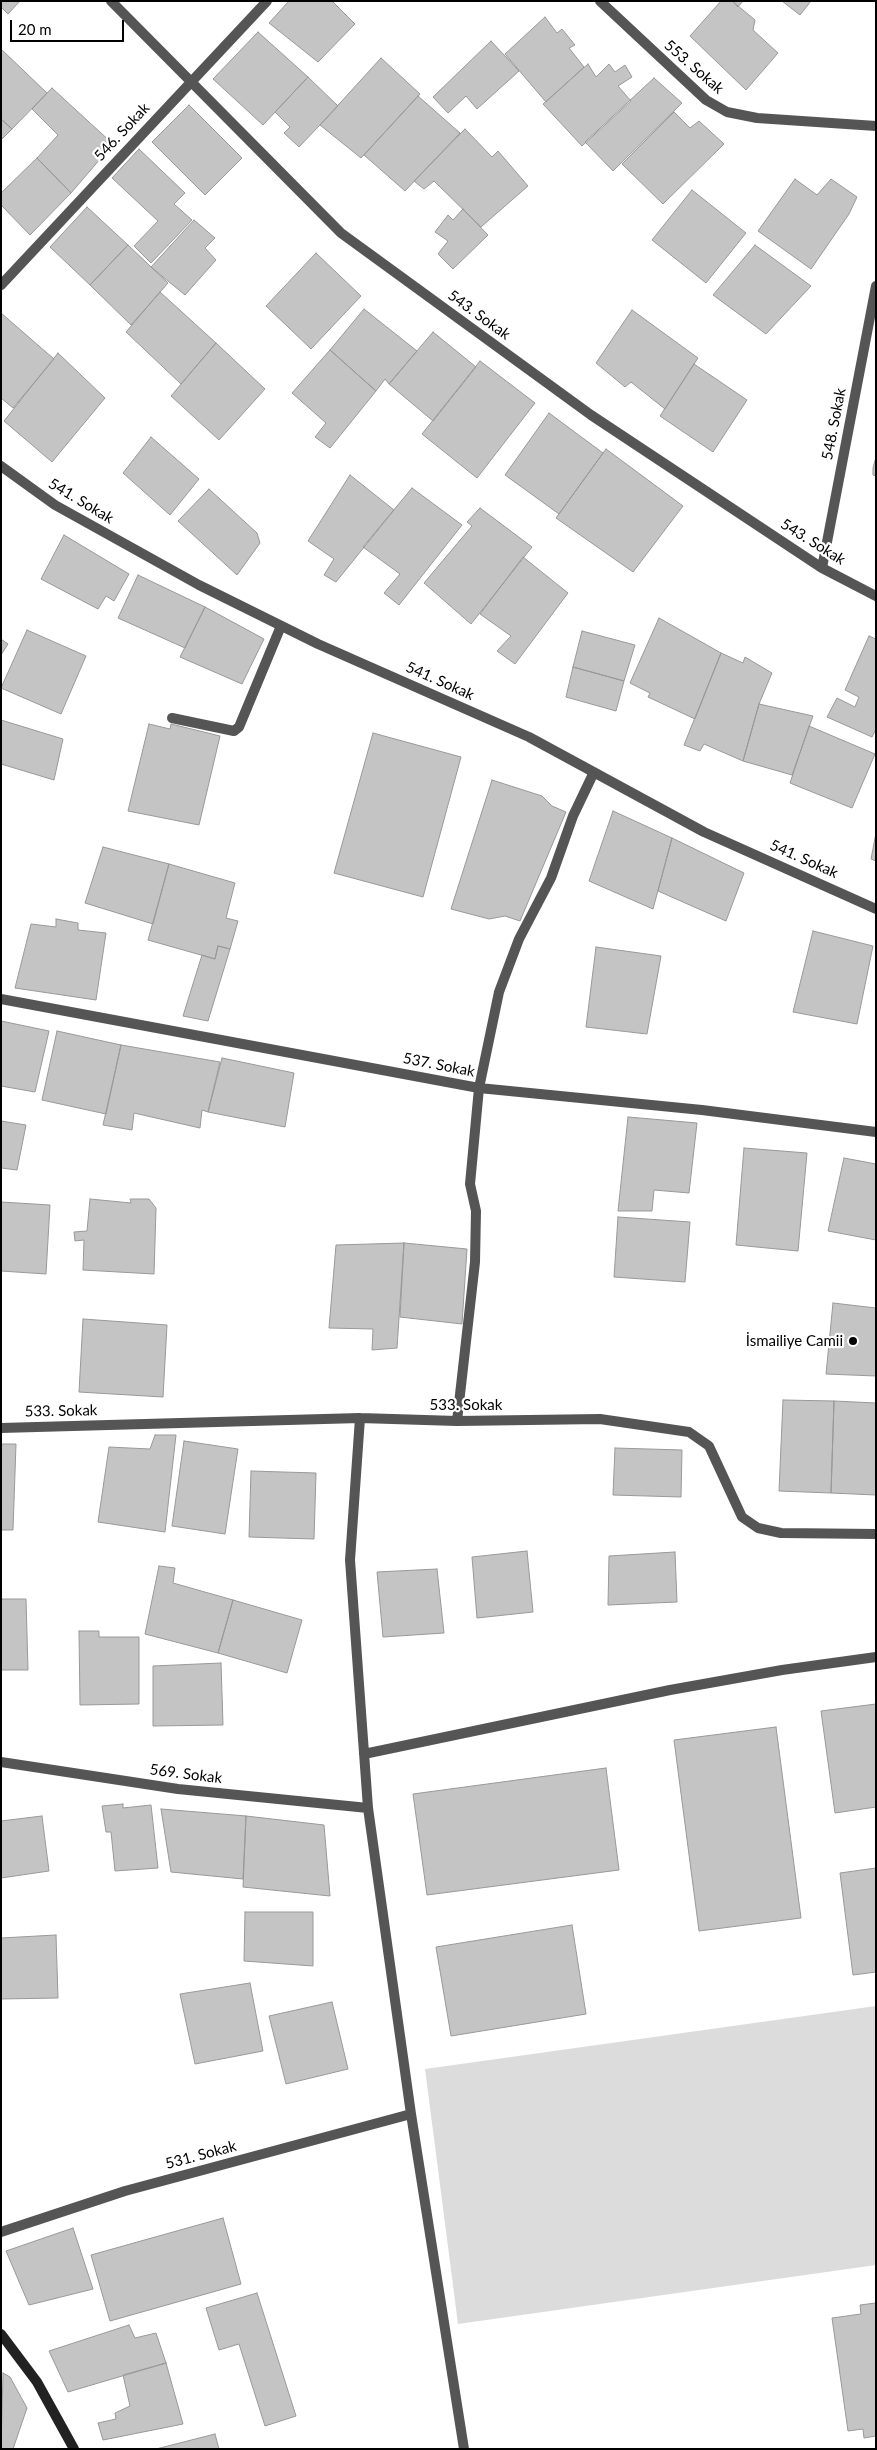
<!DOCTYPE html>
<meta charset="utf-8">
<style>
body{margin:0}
#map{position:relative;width:877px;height:2450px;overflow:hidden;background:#fff;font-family:Lato,sans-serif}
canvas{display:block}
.frame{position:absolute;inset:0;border:2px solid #000;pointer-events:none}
.scale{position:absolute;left:10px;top:20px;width:114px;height:22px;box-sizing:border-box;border:2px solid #000;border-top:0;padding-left:6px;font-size:15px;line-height:18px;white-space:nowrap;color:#000;-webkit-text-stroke:4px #fff;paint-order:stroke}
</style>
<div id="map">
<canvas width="877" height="2450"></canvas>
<div class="frame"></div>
<div class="scale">20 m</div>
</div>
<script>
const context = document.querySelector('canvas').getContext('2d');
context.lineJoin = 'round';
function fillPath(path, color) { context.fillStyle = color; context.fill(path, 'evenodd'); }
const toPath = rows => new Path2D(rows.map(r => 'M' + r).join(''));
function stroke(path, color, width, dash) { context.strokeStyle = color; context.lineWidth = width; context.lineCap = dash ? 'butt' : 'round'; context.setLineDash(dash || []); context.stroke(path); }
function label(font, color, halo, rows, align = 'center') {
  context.font = font + ' Lato,sans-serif'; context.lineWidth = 4.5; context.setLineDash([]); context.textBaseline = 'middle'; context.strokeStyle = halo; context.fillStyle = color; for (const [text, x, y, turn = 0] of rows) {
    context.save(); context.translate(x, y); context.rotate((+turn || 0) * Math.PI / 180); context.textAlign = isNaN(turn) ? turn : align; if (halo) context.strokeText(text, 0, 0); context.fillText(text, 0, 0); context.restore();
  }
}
const green = toPath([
 [876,2006,876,2265,458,2324,425,2069]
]);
const building = toPath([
 [1,1,20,1,8,14,1,7,1,1],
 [289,1,332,1,355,24,318,62,269,23,289,1],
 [721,1,732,1,755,20,753,30,778,53,746,90,690,36,721,1],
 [732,1,743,1,738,7,732,1],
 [782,1,811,1,800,15,782,1],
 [545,17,557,33,562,29,575,45,569,48,584,67,546,102,505,54,545,17],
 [258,32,308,77,263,125,213,79,258,32],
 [491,41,519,71,477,109,466,96,448,113,433,97,491,41],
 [1,49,47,93,12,129,1,119,1,49],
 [381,58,420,94,361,158,320,125,381,58],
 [588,64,596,77,609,64,615,72,625,65,632,77,618,86,631,101,582,146,543,104,588,64],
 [308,77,338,106,299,147,284,133,290,127,275,112,308,77],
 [654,78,682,103,613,171,585,142,654,78],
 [52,88,113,144,71,193,37,158,58,135,32,109,52,88],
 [418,96,460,133,405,191,364,155,418,96],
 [189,105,242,158,205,195,152,142,189,105],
 [674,112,690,128,699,121,724,144,663,204,622,164,674,112],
 [1,119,12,129,1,140,1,119],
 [465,129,492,157,498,151,528,186,481,227,434,181,424,189,414,181,465,129],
 [139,149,185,193,174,204,192,220,151,263,134,246,158,221,112,178,139,149],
 [37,158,71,193,30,235,1,205,1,193,37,158],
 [795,179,817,195,831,179,857,197,849,214,811,269,758,231,795,179],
 [692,190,746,233,706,283,652,240,692,190],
 [87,207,128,245,90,285,50,247,87,207],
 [463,209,488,235,453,269,438,254,448,241,435,232,448,215,453,220,463,209],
 [194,220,215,238,205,248,216,260,185,295,151,267,194,220],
 [128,245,168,283,131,325,90,285,128,245],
 [755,245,811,286,766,334,713,295,755,245],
 [316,253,361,296,311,349,266,306,316,253],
 [160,292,216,343,181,384,126,332,160,292],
 [364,309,417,351,389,384,385,379,376,391,330,350,364,309],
 [632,310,698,358,665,409,631,382,625,387,596,363,632,310],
 [1,313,54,359,13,408,1,398,1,313],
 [433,332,476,367,433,421,389,384,433,332],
 [216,343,265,389,219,440,171,396,216,343],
 [330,350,376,391,330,448,315,437,326,423,292,393,330,350],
 [58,353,105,398,52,462,4,421,58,353],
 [480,361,535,403,477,478,422,434,480,361],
 [694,364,747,400,713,452,660,416,694,364],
 [549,413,603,453,559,514,505,475,549,413],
 [151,437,199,479,170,515,123,473,151,437],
 [606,449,683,506,633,572,556,518,606,449],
 [876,457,876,476,873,475,873,468,876,457],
 [350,475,394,510,336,582,324,575,334,559,308,541,350,475],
 [412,488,462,525,399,605,384,593,400,574,363,547,412,488],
 [209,489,257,533,260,543,237,575,178,521,209,489],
 [480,508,532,547,471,624,424,583,472,526,467,522,480,508],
 [64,535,129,574,114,601,106,596,98,609,41,579,64,535],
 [523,557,568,593,515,664,497,651,511,636,480,614,523,557],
 [138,575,205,607,185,648,118,618,138,575],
 [205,607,264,639,242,684,180,657,205,607],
 [659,618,721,653,695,719,648,697,650,693,630,683,659,618],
 [27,630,86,656,61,714,1,688,27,630],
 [582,631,635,645,624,681,573,667,582,631],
 [869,636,876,639,876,729,872,737,827,717,837,698,855,707,859,697,845,690,869,636],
 [1,639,8,644,1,655,1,639],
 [721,653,743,663,745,657,772,673,759,704,743,761,704,744,700,751,684,745,721,653],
 [573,667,624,681,616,711,566,697,573,667],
 [759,704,813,716,792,775,743,761,759,704],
 [1,720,63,739,54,780,1,764,1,720],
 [149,724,170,729,171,724,220,736,199,825,128,811,149,724],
 [809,726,875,754,852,808,790,783,809,726],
 [373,733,461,757,423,897,334,873,373,733],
 [492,780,542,796,552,806,566,812,520,921,505,916,489,919,451,909,492,780],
 [613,811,672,838,653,909,589,881,613,811],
 [876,833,876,861,871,859,876,833],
 [672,838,744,873,726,921,658,891,672,838],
 [103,847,169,864,153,924,85,903,103,847],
 [169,864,235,883,226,918,238,921,230,949,218,946,215,959,148,940,169,864],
 [56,919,78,923,78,930,106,933,96,1000,15,988,31,924,56,927,56,919],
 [813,931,873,946,857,1024,793,1012,813,931],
 [218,946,230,949,208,1021,183,1016,202,955,215,959,218,946],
 [596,947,661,956,647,1034,586,1027,596,947],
 [1,1021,49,1031,35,1092,1,1086,1,1021],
 [57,1031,121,1045,106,1114,42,1100,57,1031],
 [121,1045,220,1062,208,1112,202,1110,200,1128,134,1113,132,1130,103,1125,121,1045],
 [222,1058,294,1073,285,1127,208,1112,222,1058],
 [628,1117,697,1123,689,1193,654,1190,652,1211,618,1211,628,1117],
 [1,1121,26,1125,17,1170,1,1168,1,1121],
 [744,1148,807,1153,798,1251,736,1245,744,1148],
 [844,1158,876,1164,876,1240,828,1231,844,1158],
 [90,1199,131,1203,130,1199,149,1199,156,1208,154,1274,83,1270,84,1240,75,1241,74,1232,87,1231,90,1199],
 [1,1202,50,1205,46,1274,1,1271,1,1202],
 [618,1217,690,1222,685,1282,614,1277,618,1217],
 [404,1243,467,1249,462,1324,400,1317,404,1243],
 [404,1243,397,1348,372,1350,373,1329,329,1328,336,1245,404,1243],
 [833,1303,876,1308,876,1376,826,1374,833,1303],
 [83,1319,167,1325,163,1397,79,1392,83,1319],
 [783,1400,834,1401,831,1493,779,1491,783,1400],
 [834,1401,876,1403,876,1495,831,1493,834,1401],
 [155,1435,176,1435,165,1532,98,1522,109,1447,150,1449,155,1435],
 [184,1441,238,1449,225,1534,172,1526,184,1441],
 [1,1444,16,1444,13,1530,1,1530,1,1444],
 [615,1448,682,1450,681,1497,613,1495,615,1448],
 [251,1471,316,1473,314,1539,249,1537,251,1471],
 [527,1551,533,1612,477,1618,472,1557,527,1551],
 [675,1552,677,1602,608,1605,609,1556,675,1552],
 [159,1566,175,1568,173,1583,233,1600,218,1653,145,1634,159,1566],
 [437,1569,444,1633,383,1637,377,1572,437,1569],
 [1,1599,26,1599,28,1670,1,1670,1,1599],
 [233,1600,302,1620,287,1673,218,1653,233,1600],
 [79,1631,99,1631,99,1637,139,1637,139,1704,80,1705,79,1631],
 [221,1663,223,1725,153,1726,153,1666,221,1663],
 [876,1704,876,1807,835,1813,821,1711,876,1704],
 [776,1727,801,1918,699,1931,674,1740,776,1727],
 [606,1768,619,1870,427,1895,413,1794,606,1768],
 [123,1804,123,1808,151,1805,158,1868,115,1871,111,1832,106,1832,102,1806,123,1804],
 [161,1809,246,1816,243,1879,171,1872,161,1809],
 [42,1816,49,1871,1,1878,1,1821,42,1816],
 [246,1816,324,1825,330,1896,243,1887,246,1816],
 [876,1868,876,1972,853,1975,840,1873,876,1868],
 [245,1912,313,1912,313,1966,244,1961,245,1912],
 [572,1925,586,2014,451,2036,436,1947,572,1925],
 [56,1935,58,1998,1,1999,1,1938,56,1935],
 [250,1983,263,2051,195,2064,180,1994,250,1983],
 [332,2002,348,2069,286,2084,269,2016,332,2002],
 [223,2218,241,2284,110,2321,91,2255,223,2218],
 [73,2228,93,2289,29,2305,6,2251,73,2228],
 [257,2293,296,2416,265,2426,239,2344,219,2350,206,2308,257,2293],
 [876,2303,876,2436,864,2438,863,2429,848,2431,832,2318,861,2314,860,2305,876,2303],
 [129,2325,135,2338,156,2333,166,2363,68,2392,49,2351,129,2325],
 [166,2363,183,2424,103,2440,98,2423,116,2419,115,2413,130,2406,123,2375,166,2363],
 [3,2373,10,2377,27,2408,13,2449,1,2449,3,2373],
 [215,2434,219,2449,156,2449,215,2434]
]);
const lane = toPath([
 [172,718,234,731,239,727,281,626]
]);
const street = toPath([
 [111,1,341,233,591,415,822,568,876,596],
 [600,1,706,100,727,112,757,118,876,126],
 [1,285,267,1],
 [1,466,55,505,199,585,318,644,529,737,704,832,876,909],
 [822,568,876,286],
 [1,999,479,1088,702,1110,876,1132],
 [360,1418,350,1560,368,1808,411,2114,464,2449],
 [457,1421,475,1262,476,1211,470,1184,479,1088,499,992,519,939,551,878,573,816,594,772],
 [1,1428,360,1418,457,1421,600,1419,689,1432,709,1446,742,1517,758,1528,781,1533,876,1534],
 [364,1754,670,1690,782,1670,876,1657],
 [1,1762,178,1789,368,1808],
 [1,2232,125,2191,411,2114]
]);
const secondary = toPath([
 [1,2334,37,2382,74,2449]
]);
const markers = [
 [853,1341,5,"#000"]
];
const streetNames = [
 ["553. Sokak",694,67,41],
 ["546. Sokak",122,132,-47],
 ["543. Sokak",479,315,36],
 ["548. Sokak",834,424,-79],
 ["541. Sokak",81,501,31],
 ["543. Sokak",813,542,32],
 ["541. Sokak",440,681,24],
 ["541. Sokak",804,859,24],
 ["537. Sokak",439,1065,11],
 ["533. Sokak",466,1405],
 ["533. Sokak",61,1411,-1],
 ["569. Sokak",186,1774,7],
 ["531. Sokak",201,2155,-15]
];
const poiNames = [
 ["İsmailiye Camii",843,1341]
];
fillPath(green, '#dcdcdc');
fillPath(building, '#c4c4c4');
stroke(building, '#999', 1);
stroke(lane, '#555', 10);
stroke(street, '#555', 10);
stroke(secondary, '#222', 10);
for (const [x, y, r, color] of markers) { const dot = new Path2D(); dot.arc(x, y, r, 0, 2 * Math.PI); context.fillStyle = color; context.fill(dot); stroke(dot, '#fff', 2); }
label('15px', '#000', '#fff', streetNames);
label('15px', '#000', '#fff', poiNames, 'right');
</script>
